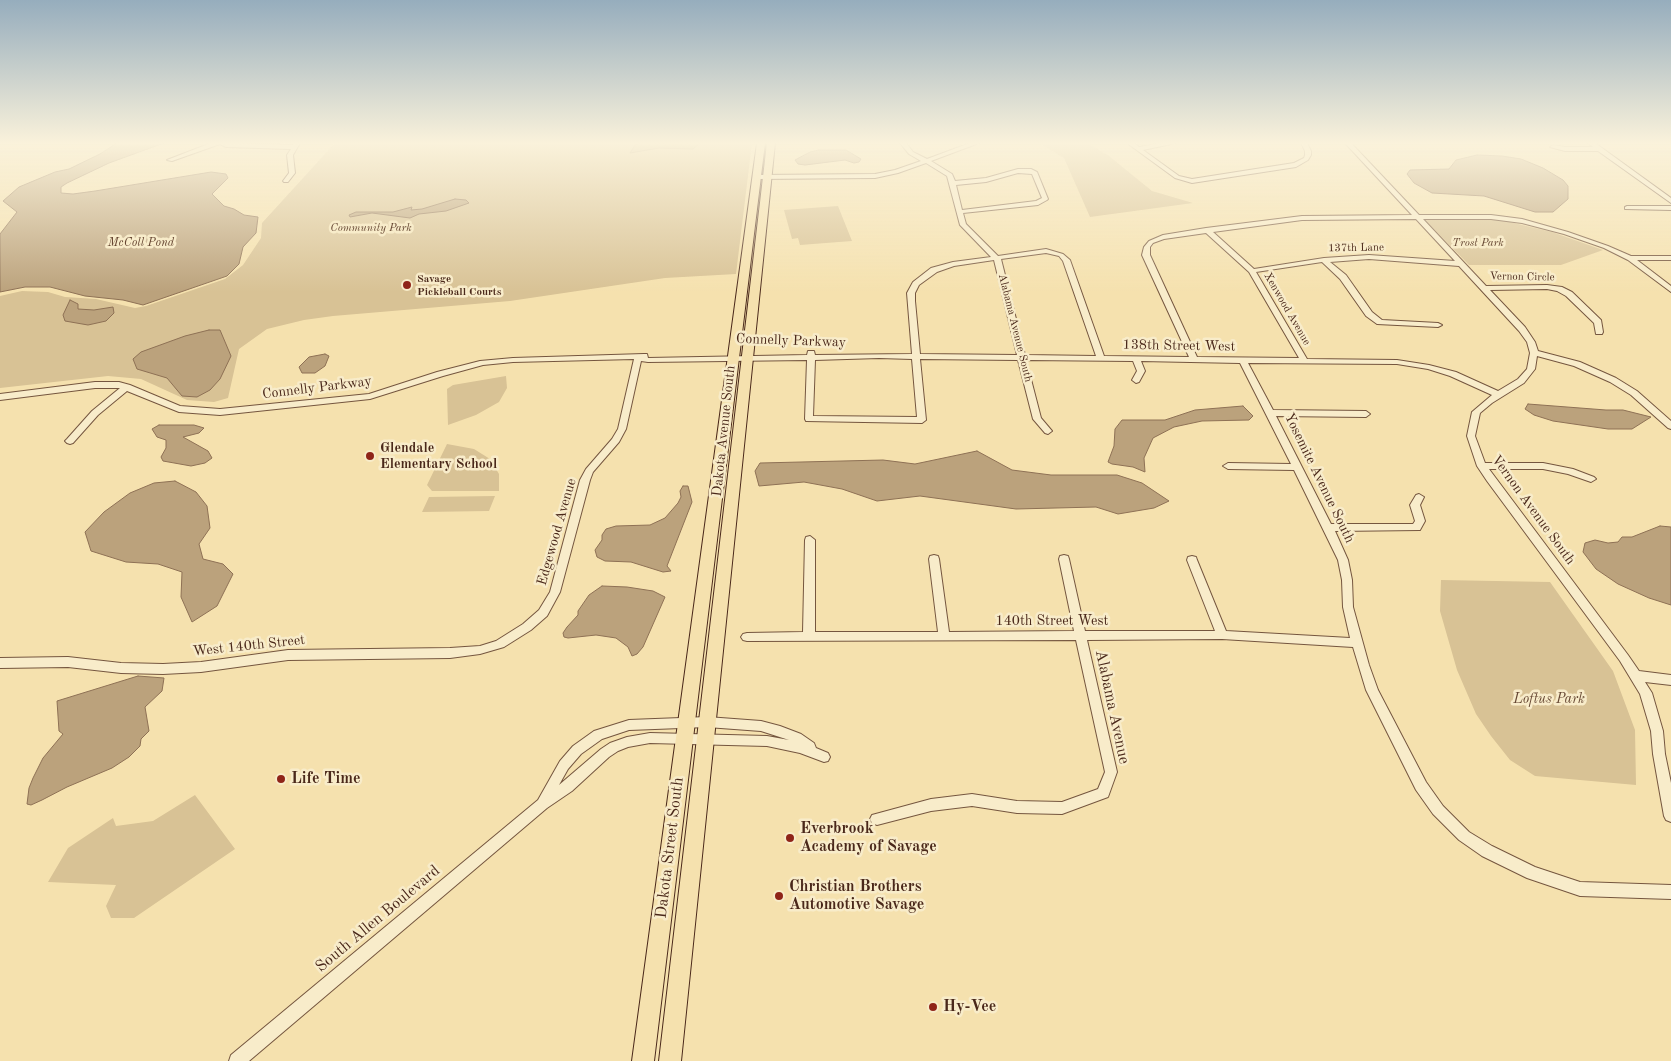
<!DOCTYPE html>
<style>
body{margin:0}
canvas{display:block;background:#f5e1ae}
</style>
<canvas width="1671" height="1061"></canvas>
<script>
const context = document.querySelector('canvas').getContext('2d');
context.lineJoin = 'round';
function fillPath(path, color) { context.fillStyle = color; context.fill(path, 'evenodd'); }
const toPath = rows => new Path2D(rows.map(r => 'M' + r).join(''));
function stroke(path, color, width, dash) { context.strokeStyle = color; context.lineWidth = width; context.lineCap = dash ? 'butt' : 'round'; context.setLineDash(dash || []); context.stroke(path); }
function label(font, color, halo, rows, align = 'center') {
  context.font = font + ' "Old Standard TT",serif'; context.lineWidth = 5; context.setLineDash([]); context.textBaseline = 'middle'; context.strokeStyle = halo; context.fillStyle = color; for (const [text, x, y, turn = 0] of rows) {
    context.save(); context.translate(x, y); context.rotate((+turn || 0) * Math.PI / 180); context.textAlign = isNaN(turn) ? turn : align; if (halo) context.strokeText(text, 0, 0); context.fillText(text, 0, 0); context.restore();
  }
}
const green = toPath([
 [335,143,752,143,736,274,665,278,510,301,333,316,304,320,267,329,239,349,228,398,214,402,187,400,141,379,108,376,0,388,0,296,22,291,48,292,65,297,96,299,135,308,146,306,225,279,243,265,261,238,262,223],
 [1039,143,1088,143,1109,156,1152,191,1193,203,1090,217,1064,158],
 [838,206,852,241,800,245,798,238,792,239,784,210],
 [1425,220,1501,220,1552,232,1603,250,1561,265,1469,265],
 [506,376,507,388,499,402,476,415,448,425,447,389,453,385],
 [447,444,474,449,490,459,499,474,499,491,432,491,427,485],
 [495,496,489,511,422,512,429,497],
 [1441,580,1550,582,1613,671,1635,730,1636,785,1535,776,1510,760,1491,736,1476,714,1457,670,1440,611],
 [195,795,235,849,134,918,111,918,106,906,116,885,48,882,68,848,113,818,116,826,153,821]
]);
const water = toPath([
 [117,143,164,143,109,163,67,183,61,187,61,193,73,194,95,191,211,172,226,174,228,178,212,194,224,206,234,209,244,215,258,217,256,233,243,247,239,264,227,276,143,305,123,300,85,296,50,287,25,287,0,292,0,234,17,212,3,201,19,187,55,172,69,169,100,154,117,143],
 [641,143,679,144,700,143,693,149,659,148,630,153,635,145,641,143],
 [819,150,846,150,861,159,859,162,854,163,845,160,805,165,798,164,795,160,810,152,819,150],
 [1477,155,1502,156,1521,159,1543,168,1563,180,1568,186,1568,199,1553,212,1535,212,1484,196,1432,193,1414,183,1407,174,1410,170,1449,169,1456,160,1477,155],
 [455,199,466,200,469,203,446,211,419,214,410,218,372,213,350,217,349,215,356,212,393,212,412,207,411,210,422,209,455,199],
 [70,300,78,304,78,309,94,310,113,307,114,313,106,321,88,325,65,321,63,315,70,300],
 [209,330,220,330,231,356,220,379,210,390,197,397,182,396,167,378,137,369,133,359,141,352,185,336,209,330],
 [325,354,329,356,325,366,315,373,302,373,299,367,309,357,325,354],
 [1528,404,1606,410,1623,410,1651,417,1632,429,1608,429,1553,421,1534,415,1525,409,1528,404],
 [1243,406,1253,416,1249,420,1202,421,1174,427,1153,438,1144,458,1145,472,1133,467,1112,464,1108,462,1114,446,1115,429,1122,420,1165,420,1195,410,1243,406],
 [159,425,194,425,204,428,199,433,183,437,208,451,212,458,205,463,191,466,163,461,161,457,166,448,166,440,157,437,152,429,159,425],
 [977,451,1012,470,1051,475,1117,475,1142,483,1169,501,1154,508,1118,514,1096,507,1016,509,920,496,877,501,842,489,804,482,759,486,755,471,760,463,883,460,915,464,977,451],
 [175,481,196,492,207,506,210,528,199,544,203,559,223,564,233,574,217,606,192,622,181,597,182,572,158,564,126,562,91,551,85,532,104,512,130,493,154,483,175,481],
 [683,486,688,486,692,502,667,566,671,571,663,572,631,562,605,561,597,557,595,550,602,540,602,535,606,529,616,526,650,525,665,518,678,503,681,497,680,491,683,486],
 [1660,526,1671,527,1671,605,1649,598,1618,584,1596,569,1583,552,1585,543,1595,540,1608,543,1618,542,1622,537,1632,537,1660,526],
 [602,586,627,587,653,591,665,597,643,647,637,654,632,656,628,647,616,638,596,635,568,638,564,637,563,633,567,627,578,615,578,611,589,595,602,586],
 [138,676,164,678,162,691,145,707,149,731,141,739,140,746,129,757,112,768,67,787,42,800,31,805,27,804,29,788,33,778,43,758,63,734,59,731,57,701,138,676]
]);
const minor = toPath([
 [211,143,293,145,294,143,300,143,293,155,295,173,288,182,284,182,283,181,289,173,287,155,291,149,226,147,220,144,172,161,167,160,211,143],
 [900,143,906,143,913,152,927,159,970,143,979,143,931,161,952,174,955,181,986,178,1018,169,1031,169,1037,172,1048,199,1047,200,1038,205,963,213,966,224,998,256,1046,249,1063,254,1070,260,1104,356,1189,357,1142,255,1144,247,1149,241,1163,235,1206,228,1302,216,1412,215,1345,143,1351,143,1419,215,1491,215,1522,219,1568,232,1608,246,1631,256,1671,256,1671,260,1637,260,1671,286,1671,292,1628,260,1604,248,1564,234,1522,223,1491,219,1423,219,1486,286,1547,285,1562,287,1572,292,1601,320,1603,332,1602,334,1596,334,1594,323,1566,296,1557,291,1547,289,1490,290,1525,327,1535,342,1538,351,1580,362,1616,378,1637,391,1671,421,1671,429,1668,428,1631,395,1610,382,1574,366,1537,356,1535,369,1524,383,1492,403,1480,413,1475,436,1485,463,1543,463,1573,469,1594,477,1596,479,1591,482,1568,474,1543,469,1489,469,1628,655,1639,671,1671,675,1671,685,1645,682,1652,693,1663,731,1665,754,1671,783,1671,822,1666,820,1664,816,1653,754,1651,731,1640,694,1620,661,1487,481,1477,466,1467,436,1472,412,1492,395,1450,376,1428,369,1397,364,1248,363,1273,410,1366,411,1370,414,1366,417,1276,416,1331,524,1413,524,1415,521,1410,505,1416,495,1419,494,1424,497,1420,505,1425,521,1420,530,1335,531,1348,560,1352,580,1353,607,1369,665,1378,690,1426,782,1443,806,1469,832,1492,846,1535,867,1580,882,1671,885,1671,899,1580,896,1527,878,1482,856,1459,840,1433,814,1416,790,1366,690,1353,647,1222,639,1087,640,1117,772,1108,797,1062,814,1017,813,972,806,931,811,877,825,872,823,870,819,872,815,931,799,972,794,1017,801,1062,802,1098,789,1105,772,1076,640,747,641,743,640,741,637,743,634,747,633,803,632,805,540,806,537,810,536,815,540,815,632,938,632,929,559,930,556,934,555,938,556,939,559,949,632,1074,631,1059,559,1060,556,1064,555,1068,556,1069,559,1085,631,1215,631,1187,560,1188,557,1192,556,1196,557,1197,560,1226,631,1350,638,1343,607,1342,580,1338,560,1294,470,1228,469,1223,466,1228,463,1291,464,1240,363,1141,361,1145,371,1139,382,1136,383,1132,380,1137,371,1133,361,1026,360,1041,418,1052,431,1048,434,1045,433,1033,419,1018,360,920,359,926,420,922,423,806,421,805,419,807,360,648,362,641,361,626,429,619,442,593,472,590,480,560,592,547,616,531,630,504,647,480,654,450,658,288,660,201,672,163,674,121,673,68,667,0,668,0,658,68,657,121,663,163,664,201,662,288,650,450,648,480,646,496,641,523,624,539,610,550,592,580,480,586,469,612,439,618,429,634,359,513,362,483,365,443,376,370,399,220,415,179,412,127,391,98,415,73,443,70,444,67,443,65,441,67,439,92,411,120,388,95,388,0,400,0,394,95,382,119,382,130,385,180,406,220,409,369,394,437,372,480,361,513,358,644,354,647,354,648,358,807,355,808,351,814,351,815,355,912,354,907,293,913,282,931,268,953,262,991,257,960,225,947,176,926,163,898,173,875,178,756,179,753,177,756,175,875,174,895,170,921,161,909,154,900,143],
 [1018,173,1032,174,1042,198,1036,201,962,210,956,185,986,182,1018,173],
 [1416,219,1455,261,1369,255,1324,258,1254,269,1213,232,1302,220,1416,219],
 [1206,233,1249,272,1299,358,1197,357,1150,255,1150,247,1153,243,1164,239,1206,233],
 [1046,253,1059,256,1063,261,1096,356,1025,355,1001,259,1046,253],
 [1369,259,1459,266,1519,331,1527,342,1530,353,1527,369,1518,379,1498,391,1456,372,1429,365,1397,360,1307,359,1256,272,1322,262,1340,279,1366,316,1377,324,1438,327,1442,325,1438,323,1382,320,1372,312,1346,275,1330,262,1369,259],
 [994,260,1017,355,920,354,915,301,915,293,919,285,937,272,954,266,994,260],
 [879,358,912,359,917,417,813,416,815,360,879,358],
 [1127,143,1134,143,1139,147,1161,143,1176,143,1143,150,1179,176,1192,179,1294,163,1304,158,1305,155,1305,151,1301,143,1307,143,1311,151,1311,155,1308,160,1296,167,1192,183,1175,178,1127,143],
 [1588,143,1595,143,1602,148,1671,198,1671,203,1598,151,1565,151,1550,147,1553,145,1565,147,1593,147,1588,143],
 [1627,206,1671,206,1671,210,1625,209,1625,207,1627,206],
 [707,717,761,721,780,726,801,734,814,743,816,748,828,753,830,757,828,761,824,762,800,753,767,746,650,743,628,747,618,751,609,757,572,791,547,808,249,1061,229,1061,231,1055,538,800,560,761,573,746,594,731,629,720,707,717],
 [707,727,761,731,789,740,767,736,650,733,627,737,610,743,601,749,559,785,568,769,581,754,602,739,629,730,707,727]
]);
const major = toPath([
 [757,143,765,143,654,1061,632,1061,757,143],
 [767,143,775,143,681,1061,659,1061,767,143]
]);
const markers = [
 [407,285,5,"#8f2418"],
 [370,456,5,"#8f2418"],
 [281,779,5,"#8f2418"],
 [790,838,5,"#8f2418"],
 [779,896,5,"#8f2418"],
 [933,1007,5,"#8f2418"]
];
const farParknames = [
 ["Community Park",371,228],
 ["Trost Park",1478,243]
];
const farStreetnames = [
 ["137th Lane",1356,248,-1],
 ["Vernon Circle",1522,277,1],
 ["Xenwood Avenue",1287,309,60],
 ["Alabama Avenue South",1015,328,76]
];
const farPoinames = [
 ["Savage",417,279],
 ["Pickleball Courts",417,292]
];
const farWaternames = [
 ["McColl Pond",141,243]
];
const streetNames = [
 ["Connelly Parkway",791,341,2],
 ["138th Street West",1179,346,1],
 ["Connelly Parkway",317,388,-7],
 ["Dakota Avenue South",724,431,-84],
 ["Yosemite Avenue South",1319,478,64],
 ["Vernon Avenue South",1533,510,54],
 ["Edgewood Avenue",557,532,-74],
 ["140th Street West",1052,621],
 ["West 140th Street",249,646,-6]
];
const poiNames = [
 ["Glendale",380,448],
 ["Elementary School",380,464]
];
const parkNames = [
 ["Loftus Park",1549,699]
];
const nearStreetnames = [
 ["Alabama Avenue",1112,707,78],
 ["Dakota Street South",670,848,-83],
 ["South Allen Boulevard",378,919,-40]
];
const nearPoinames = [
 ["Life Time",291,779],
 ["Everbrook",800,829],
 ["Academy of Savage",800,847],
 ["Christian Brothers",789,887],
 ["Automotive Savage",789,905],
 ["Hy-Vee",943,1007]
];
fillPath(green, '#d8c295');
fillPath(water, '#bba27c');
stroke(water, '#8e7155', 1);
stroke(minor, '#75563f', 2);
stroke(major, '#4a281a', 2);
fillPath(minor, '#f8ecca');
fillPath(major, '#f5e1ae');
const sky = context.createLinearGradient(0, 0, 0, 292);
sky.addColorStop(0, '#96adbd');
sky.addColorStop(0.49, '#faf2db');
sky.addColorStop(1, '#faf2db00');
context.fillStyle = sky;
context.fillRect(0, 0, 1671, 292);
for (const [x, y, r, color] of markers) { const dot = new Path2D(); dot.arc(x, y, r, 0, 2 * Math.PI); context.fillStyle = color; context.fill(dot); stroke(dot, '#f8ecca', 2); }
label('italic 11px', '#664733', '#f8ecca', farParknames);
label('11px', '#4a281a', '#f8ecca', farStreetnames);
label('bold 11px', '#4a281a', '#f8ecca', farPoinames, 'left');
label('italic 12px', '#664632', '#f8ecca', farWaternames);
label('14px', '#4a281a', '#f8ecca', streetNames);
label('bold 14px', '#4a281a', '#f8ecca', poiNames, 'left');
label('italic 14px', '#664733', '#f8ecca', parkNames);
label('16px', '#4a281a', '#f8ecca', nearStreetnames);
label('bold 16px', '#4a281a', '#f8ecca', nearPoinames, 'left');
</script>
